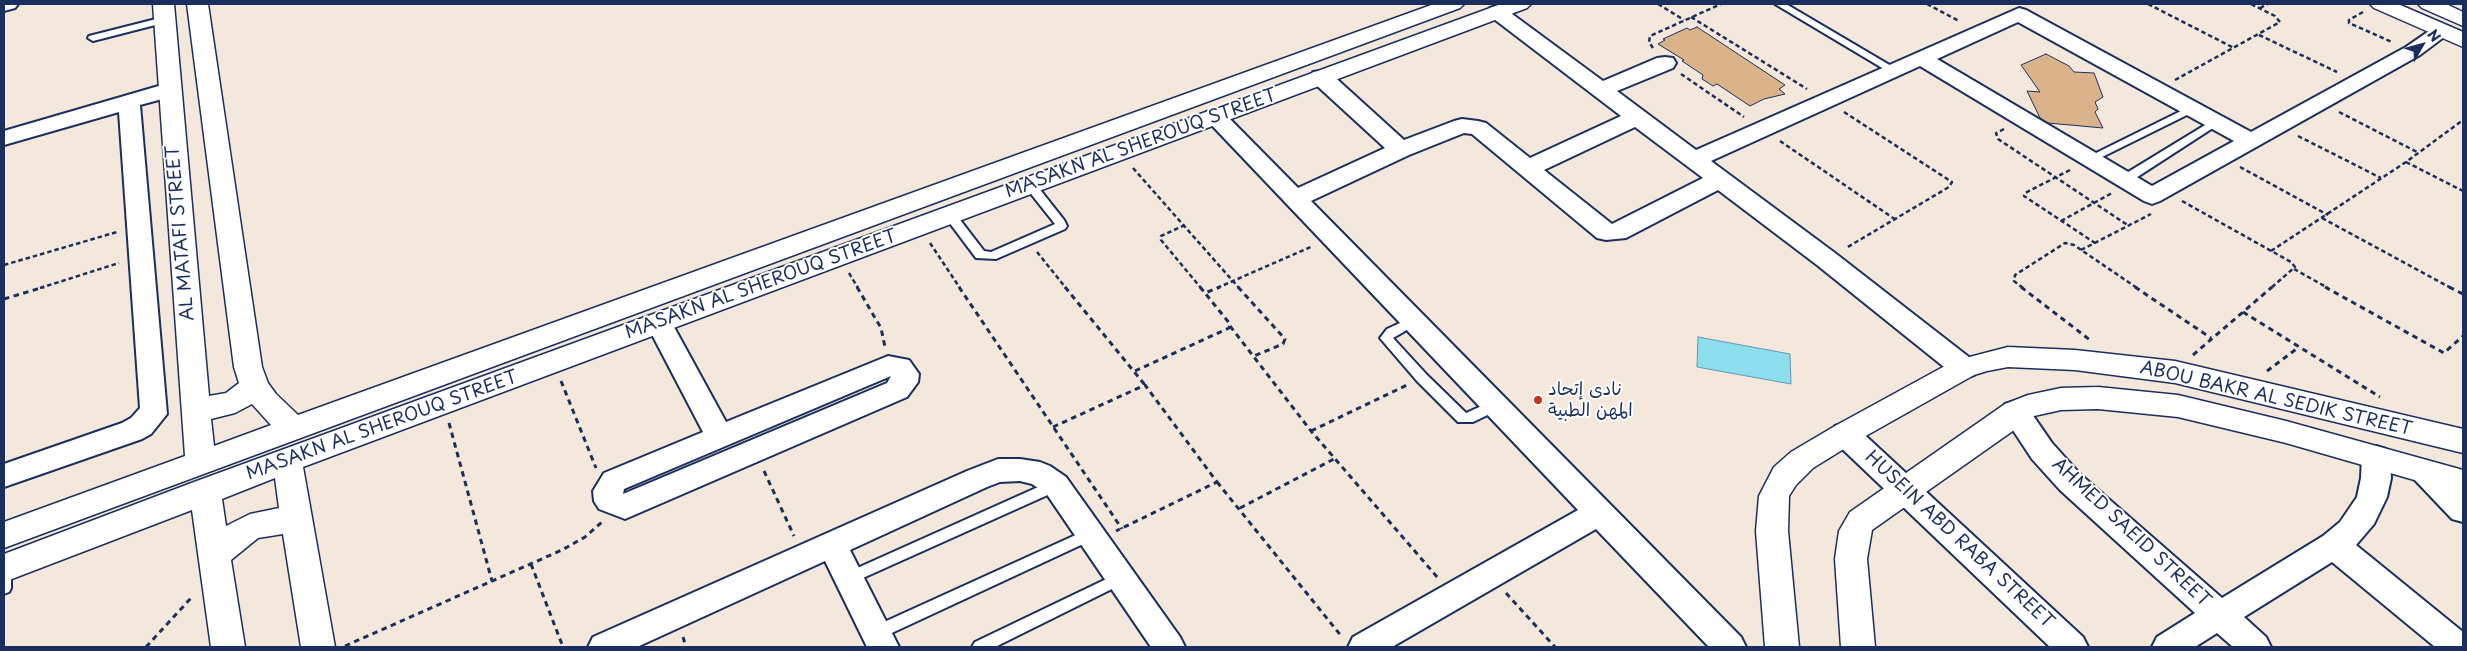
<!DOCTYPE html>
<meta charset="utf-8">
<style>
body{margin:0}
#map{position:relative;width:2467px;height:651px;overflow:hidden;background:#f4e8dc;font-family:"Playpen Sans",sans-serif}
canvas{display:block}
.frame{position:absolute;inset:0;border:5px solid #1b2f5e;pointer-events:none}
.north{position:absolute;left:2397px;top:20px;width:50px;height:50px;-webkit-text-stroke:4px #fff;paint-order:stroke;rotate:52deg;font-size:14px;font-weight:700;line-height:20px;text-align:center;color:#1b2f5e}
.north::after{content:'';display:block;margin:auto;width:18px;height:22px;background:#1b2f5e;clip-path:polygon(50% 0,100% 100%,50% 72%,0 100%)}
</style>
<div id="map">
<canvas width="2467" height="651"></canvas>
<div class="frame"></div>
<div class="north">N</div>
</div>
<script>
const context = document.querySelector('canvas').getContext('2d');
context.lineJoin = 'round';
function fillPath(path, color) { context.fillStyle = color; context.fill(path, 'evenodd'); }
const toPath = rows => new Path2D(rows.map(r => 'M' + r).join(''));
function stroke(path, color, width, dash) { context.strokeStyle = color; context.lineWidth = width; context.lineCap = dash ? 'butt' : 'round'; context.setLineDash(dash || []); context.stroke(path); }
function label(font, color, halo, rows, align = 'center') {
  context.font = font + ' "Playpen Sans","Playpen Sans Arabic",sans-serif'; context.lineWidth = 4; context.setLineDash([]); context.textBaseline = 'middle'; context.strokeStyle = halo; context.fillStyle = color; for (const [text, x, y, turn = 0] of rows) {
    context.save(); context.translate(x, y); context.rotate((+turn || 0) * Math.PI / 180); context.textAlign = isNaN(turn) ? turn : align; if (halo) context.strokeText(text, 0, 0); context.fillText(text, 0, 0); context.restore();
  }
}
const water = toPath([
 [1698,337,1790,354,1791,384,1697,367,1698,337]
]);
const building = toPath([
 [1697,27,1785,85,1779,89,1785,94,1764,99,1750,106,1717,84,1713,86,1702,79,1703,75,1682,61,1684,60,1658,44,1665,40,1663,39,1687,28,1690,30,1697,27],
 [2046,54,2069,66,2074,72,2094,73,2103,97,2095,102,2098,109,2095,112,2103,128,2048,123,2040,118,2027,91,2040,92,2021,65,2046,54]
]);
const pathFar1 = toPath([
 [1658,4,1684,20],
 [1927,4,1959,21],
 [2148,4,2234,48],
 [2260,8,2268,4],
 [2363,12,2349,20,2349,23,2392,42],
 [1691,17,1807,89],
 [2259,35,2337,72],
 [1653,48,1649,42,1650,36,1721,4],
 [1681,74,1744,117],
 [2175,80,2280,22,2275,16,2251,4],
 [1844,112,1952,182,1949,187,1846,248],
 [2339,112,2419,153],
 [2004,129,1996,133,1998,139,2129,226],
 [2298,136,2381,178],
 [1780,141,1896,220],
 [2406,162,2463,191],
 [2240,167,2328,215],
 [1133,168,1239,288],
 [2070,170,2025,193,2024,196,2095,243],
 [2182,201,2291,262,2295,267,2271,288],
 [2322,218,2451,288],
 [2061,221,2112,193],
 [1185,225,1161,236,1161,240,1201,288],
 [930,243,960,288],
 [2081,250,2151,214],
 [2271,251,2406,162,2463,120],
 [1037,252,1066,288],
 [4,265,117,232],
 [2294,269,2328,288],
 [849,273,858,288],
 [40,288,119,263],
 [1217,288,1313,246],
 [2023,288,2014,281,2015,275,2065,243,2074,245,2137,288]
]);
const path = toPath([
 [857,287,881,328,885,347],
 [959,287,1122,529],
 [1065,287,1145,385],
 [1200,287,1205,293],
 [1238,287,1285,339,1283,344,1254,356],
 [2021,287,2090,340],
 [2135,287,2211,338],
 [2325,287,2444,353,2463,336],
 [2449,287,2463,294],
 [4,299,44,287],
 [2243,312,2380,397],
 [1230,326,1311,431,1438,578],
 [2193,355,2272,287],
 [1135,371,1229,328,1230,324,1205,293,1220,287],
 [2267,371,2299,347],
 [561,381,596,468],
 [449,423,492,581],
 [1053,427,1145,385,1217,482,1116,531],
 [1311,431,1407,385],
 [764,471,794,536],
 [1217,482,1342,637],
 [1240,508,1334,459],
 [531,564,563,647],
 [1506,593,1555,647],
 [683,637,686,647],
 [345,646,562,550,585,537,602,522],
 [146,647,192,597]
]);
const service = toPath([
 [1775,4,1786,4,1898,70,1897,72,1889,72,1775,4],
 [164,17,169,20,167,22,93,41,88,38,89,36,164,17],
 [2191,106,2195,107,2195,111,2094,161,2090,162,2084,159,2191,106],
 [2215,119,2220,122,2219,124,2128,183,2120,183,2118,180,2120,177,2215,119],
 [1030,181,1034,182,1064,220,1067,226,1065,229,996,259,976,258,946,218,944,215,946,212,954,212,984,251,991,252,1055,224,1024,185,1030,181],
 [1413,317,1417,318,1419,321,1417,324,1393,338,1427,375,1466,413,1495,400,1500,401,1502,405,1500,409,1473,422,1458,422,1417,381,1380,338,1387,329,1413,317],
 [1056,479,1061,481,1063,485,1061,489,854,582,849,584,844,582,842,578,844,574,1056,479],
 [1091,528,1096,530,1098,534,1096,538,881,638,876,640,871,638,868,633,871,628,1091,528],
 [4,562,9,564,11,568,11,588,9,592,4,594,4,562],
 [1121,572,1126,574,1128,578,1126,582,995,647,972,647,975,642,1121,572]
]);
const minor = toPath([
 [4,4,18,4,15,8,4,11,4,4],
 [1497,6,1504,8,1603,81,1657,58,1665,57,1673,58,1676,63,1673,68,1617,91,1696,150,2019,8,2026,10,2251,132,2406,47,2435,27,2442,25,2449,27,2452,31,2420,55,2160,201,2152,204,2144,201,1920,66,1711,161,1835,253,1974,361,1978,368,1974,375,1964,378,1954,375,1817,265,1718,190,1626,238,1606,240,1597,238,1472,134,1464,133,1409,155,1311,201,1741,637,1746,647,1709,647,1596,529,1392,647,1348,647,1353,637,1578,510,1204,117,1207,112,1215,110,1223,112,1298,188,1385,148,1313,82,1310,77,1313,72,1321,71,1329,72,1404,140,1454,121,1462,119,1478,121,1486,123,1530,158,1621,116,1490,16,1487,12,1490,8,1497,6],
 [2018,22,2234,141,2152,186,1937,59,2018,22],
 [1635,127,1703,178,1612,224,1544,170,1635,127],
 [169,83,177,85,180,90,177,95,140,105,167,414,151,434,142,439,4,487,4,464,122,423,131,418,140,408,119,112,4,145,4,131,169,83],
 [659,314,668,316,726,422,888,356,909,360,919,374,918,382,907,397,625,519,599,509,594,501,593,491,604,473,703,432,646,323,650,316,659,314],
 [891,376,887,383,623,494,624,489,891,376],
 [2015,401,2025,404,2052,443,2080,474,2222,598,2323,536,2340,522,2357,497,2361,478,2362,457,2366,449,2376,446,2386,449,2390,457,2391,478,2387,497,2374,524,2356,545,2463,632,2463,647,2435,647,2332,562,2244,617,2266,637,2271,647,2233,647,2217,633,2195,647,2152,647,2157,637,2195,613,2060,490,2032,459,2001,412,2005,404,2015,401],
 [1845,423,1855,426,2083,637,2088,647,2050,647,1835,442,1831,434,1835,426,1845,423],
 [998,459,1020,459,1040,462,1050,466,1066,477,1180,637,1185,647,1151,647,1046,493,1032,484,1020,481,1000,482,987,487,850,550,899,647,867,647,825,561,637,647,588,647,593,637,967,471,998,459],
 [2425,460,2435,464,2463,491,2463,522,2452,519,2415,480,2411,472,2415,464,2425,460]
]);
const tertiary = toPath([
 [153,4,174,4,209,396,226,393,239,383,234,367,187,4,208,4,262,367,268,383,276,394,298,415,1434,4,1464,4,1460,8,4,548,4,522,185,456,153,4],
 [252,404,271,425,214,446,211,419,235,413,252,404],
 [1501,4,1531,4,1527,8,303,467,335,647,301,647,283,534,258,538,231,560,245,647,211,647,192,510,4,582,4,554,194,482,1501,4],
 [275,478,279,508,250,514,226,526,222,499,275,478],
 [2370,4,2398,4,2463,32,2463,47,2374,8,2370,4],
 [2418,4,2446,4,2463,12,2463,26,2422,8,2418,4],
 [2008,347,2075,350,2175,361,2463,429,2463,453,2175,383,2075,370,2008,367,1987,371,1974,375,1855,442,1813,468,1796,485,1789,496,1788,531,1799,647,1765,647,1756,531,1759,496,1774,467,1791,452,1835,426,1954,361,2008,347],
 [2098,387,2178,395,2286,421,2463,470,2463,494,2286,443,2178,417,2098,409,2061,410,2034,416,1872,530,1867,559,1875,647,1841,647,1835,559,1839,531,1850,512,2005,404,2028,395,2061,388,2098,387]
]);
const markers = [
 [1538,400,5,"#c8321e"]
];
const streetNames = [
 ["MASAKN AL SHEROUQ STREET",1141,144,-20],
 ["AL MATAFI STREET",181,233,-95],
 ["MASAKN AL SHEROUQ STREET",761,285,-20],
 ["ABOU BAKR AL SEDIK STREET",2276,399,13],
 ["MASAKN AL SHEROUQ STREET",382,426,-20],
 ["AHMED SAEID STREET",2131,533,43],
 ["HUSEIN ABD RABA STREET",1959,540,43]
];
const poiNames = [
 ["نادى إتحاد",1548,390],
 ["المهن الطبية",1548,411]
];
fillPath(water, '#8fdeed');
stroke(water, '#6198b4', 1);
fillPath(building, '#dbb38b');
stroke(building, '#1b2f5e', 1);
stroke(service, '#1b2f5e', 4);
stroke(minor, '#1b2f5e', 4);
stroke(tertiary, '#1b2f5e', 3);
stroke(pathFar1, '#1b2f5e', 2.5, [4.5, 3]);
stroke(path, '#1b2f5e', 3, [5.5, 4.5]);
fillPath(service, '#fff');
fillPath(minor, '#fff');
fillPath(tertiary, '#fff');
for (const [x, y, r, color] of markers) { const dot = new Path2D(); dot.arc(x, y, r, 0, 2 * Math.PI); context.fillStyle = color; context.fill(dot); stroke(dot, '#fff', 2); }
label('18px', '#1b2f5e', '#fff', streetNames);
label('18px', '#1b2f5e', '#fff', poiNames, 'left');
</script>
